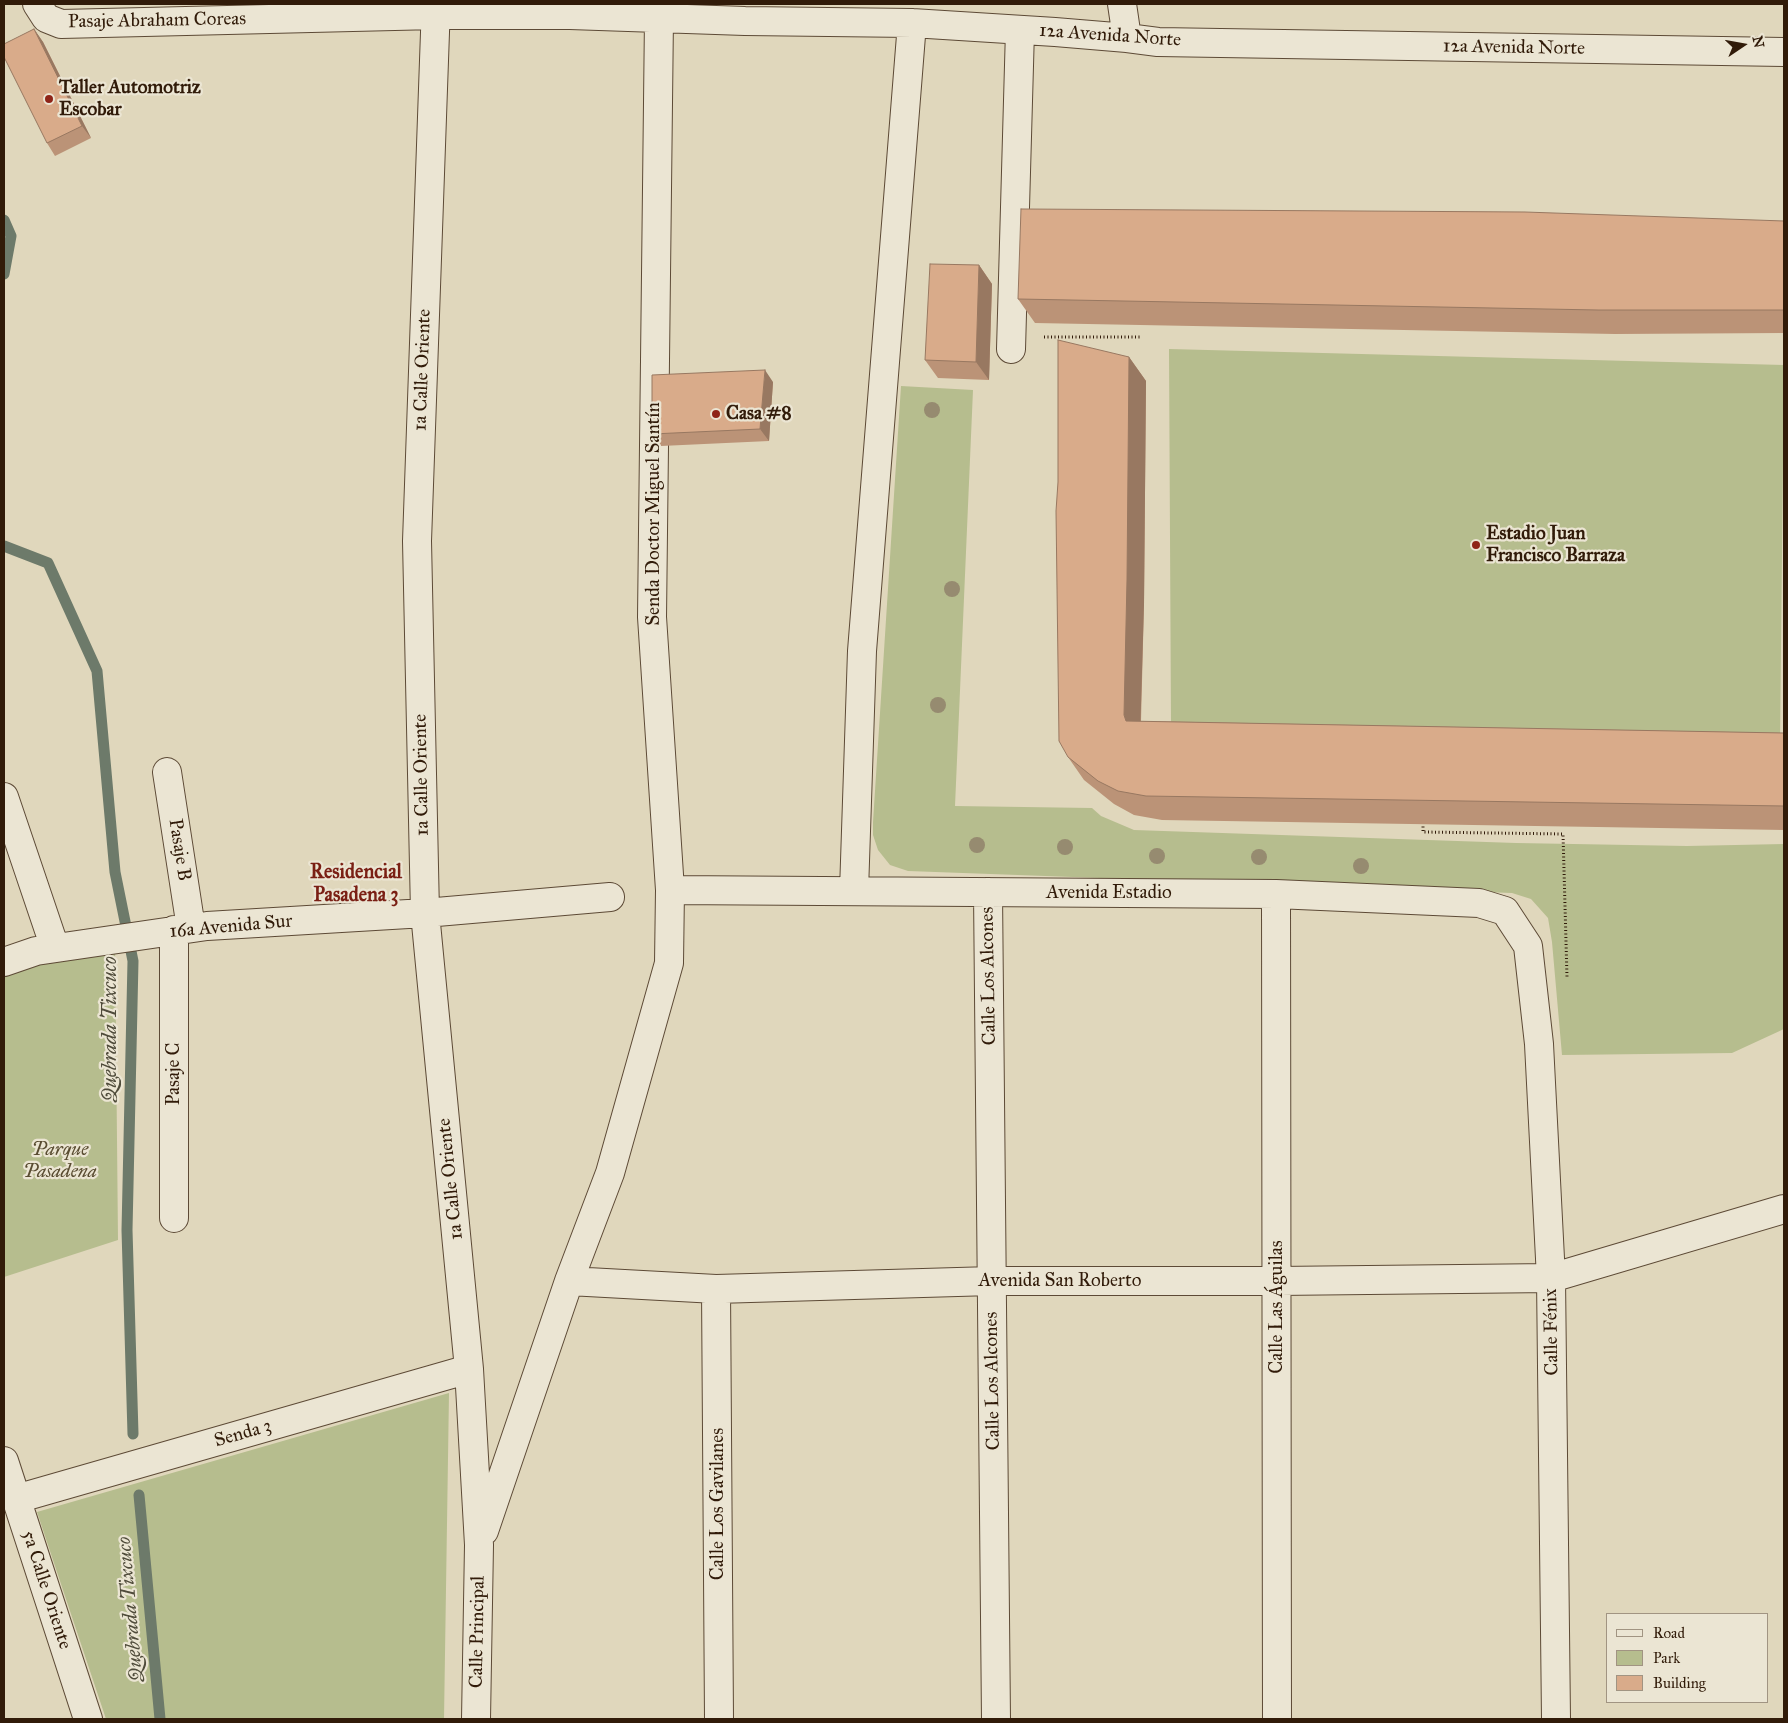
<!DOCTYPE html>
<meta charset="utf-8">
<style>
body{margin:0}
#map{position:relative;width:1788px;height:1723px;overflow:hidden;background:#e0d7bc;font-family:"IM FELL Great Primer",serif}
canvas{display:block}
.frame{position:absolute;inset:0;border:5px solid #311b09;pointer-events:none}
.legend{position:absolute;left:1606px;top:1613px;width:162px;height:90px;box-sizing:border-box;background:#ebe5d3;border:1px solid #a19482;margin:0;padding:6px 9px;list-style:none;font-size:15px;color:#311b09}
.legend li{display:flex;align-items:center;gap:10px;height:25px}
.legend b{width:25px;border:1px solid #a19482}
.north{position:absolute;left:1718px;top:20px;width:50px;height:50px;-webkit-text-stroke:4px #ebe5d3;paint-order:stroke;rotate:78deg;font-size:14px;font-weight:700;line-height:20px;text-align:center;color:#311b09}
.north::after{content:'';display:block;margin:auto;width:18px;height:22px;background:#311b09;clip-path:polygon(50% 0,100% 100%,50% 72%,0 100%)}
</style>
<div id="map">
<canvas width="1788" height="1723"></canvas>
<div class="frame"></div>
<ul class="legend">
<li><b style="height:6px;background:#ebe5d3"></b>Road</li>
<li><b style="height:14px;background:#b6bd8e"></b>Park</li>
<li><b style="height:14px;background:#d9ab8a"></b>Building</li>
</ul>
<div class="north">N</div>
</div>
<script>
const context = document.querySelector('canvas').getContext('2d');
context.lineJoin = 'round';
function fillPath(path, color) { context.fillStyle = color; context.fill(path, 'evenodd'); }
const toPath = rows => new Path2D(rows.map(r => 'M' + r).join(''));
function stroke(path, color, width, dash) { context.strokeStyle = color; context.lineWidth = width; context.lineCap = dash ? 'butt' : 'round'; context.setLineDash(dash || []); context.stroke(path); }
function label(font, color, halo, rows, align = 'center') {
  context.font = font + ' "IM FELL Great Primer",serif'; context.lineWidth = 4.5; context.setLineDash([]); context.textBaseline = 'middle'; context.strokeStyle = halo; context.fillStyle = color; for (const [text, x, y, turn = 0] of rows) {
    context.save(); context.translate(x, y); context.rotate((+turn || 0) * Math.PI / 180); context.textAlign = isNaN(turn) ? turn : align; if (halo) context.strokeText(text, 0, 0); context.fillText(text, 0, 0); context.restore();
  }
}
const green = toPath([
 [1169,349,1784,365,1780,743,1171,725],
 [901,386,973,390,955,806,1092,808,1101,816,1134,830,1516,843,1687,846,1784,844,1784,1029,1732,1053,1562,1055,1552,942,1548,918,1531,899,1512,893,908,871,890,865,878,850,873,835,873,822],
 [115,939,118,1240,4,1277,4,962],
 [449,1393,444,1719,106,1719,37,1512]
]);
const stream = toPath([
 [4,220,11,236,4,274],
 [4,546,48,563,97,671,115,872,133,961,127,1230,133,1434],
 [139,1495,160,1719]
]);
const path = toPath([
 [1044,337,1140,337],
 [1423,823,1423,832,1563,834,1567,977]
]);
const minor = toPath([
 [37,4,46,18,61,24,436,15,570,15,745,21,912,23,1055,32,1127,38,1158,42,1784,52],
 [436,4,417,541,425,913,469,1369,479,1545,476,1719],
 [1122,4,1127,38],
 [1011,349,1020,30],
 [167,772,191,928],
 [4,797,55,948],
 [670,890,1276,894,1479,903,1505,911,1528,946,1539,1044,1551,1278,1556,1719],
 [854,891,862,651,912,23],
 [988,892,996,1719],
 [1276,894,1277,1719],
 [174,930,174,1218],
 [4,962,36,951,207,926,425,913,610,897],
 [569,1281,716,1289,992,1281,1277,1281,1551,1278,1784,1209],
 [716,1289,719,1719],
 [4,1461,88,1719],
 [16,1499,469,1369],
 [484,1531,569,1281,610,1173,669,963,670,890,652,617,659,17]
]);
const trees = [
 [932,410],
 [952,589],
 [938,705],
 [977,845],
 [1065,847],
 [1157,856],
 [1259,857],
 [1361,866]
];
const wall = toPath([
 [34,29,43,42,91,138,55,156,47,143],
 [1784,221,1784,333,1615,334,1035,323,1018,299],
 [979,265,992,284,989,380,938,378,925,360],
 [1129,357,1146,381,1144,604,1141,721,1784,733,1784,830,1162,820,1134,815,1114,804,1084,780,1068,757],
 [773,382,769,441,661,446,652,434]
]);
const shadedWall = toPath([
 [34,29,43,42,91,138,82,126],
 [979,265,992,284,989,380,976,362],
 [1129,357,1146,381,1144,604,1140,738,1126,721,1124,715],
 [765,370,773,382,769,441,760,429]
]);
const building = toPath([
 [34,29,82,126,47,143,4,57,4,44,34,29],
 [1021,209,1525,212,1784,221,1784,310,1598,310,1018,299,1021,209],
 [930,264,979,265,976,362,925,360,930,264],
 [1058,340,1129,357,1127,580,1124,715,1126,721,1784,733,1784,806,1146,796,1118,791,1098,781,1068,757,1059,741,1056,511,1058,482,1058,340],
 [765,370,760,429,652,434,652,375,765,370]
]);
const markers = [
 [49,99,5,"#8f2418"],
 [716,414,5,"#8f2418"],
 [1476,545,5,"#8f2418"]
];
const streetNames = [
 ["Pasaje Abraham Coreas",157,21,-1],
 ["12a Avenida Norte",1110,36,4],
 ["12a Avenida Norte",1514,48,1],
 ["1a Calle Oriente",423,370,-88],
 ["Senda Doctor Miguel Santín",654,514,-90],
 ["1a Calle Oriente",422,775,-91],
 ["Pasaje B",179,850,81],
 ["Avenida Estadio",1109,893],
 ["16a Avenida Sur",231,927,-5],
 ["Calle Los Alcones",989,976,-91],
 ["Pasaje C",174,1074,-90],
 ["1a Calle Oriente",451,1179,-96],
 ["Avenida San Roberto",1060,1281],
 ["Calle Las Águilas",1277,1307,-90],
 ["Calle Fénix",1552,1332,-91],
 ["Calle Los Alcones",993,1381,-91],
 ["Senda 3",243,1434,-16],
 ["Calle Los Gavilanes",718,1504,-90],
 ["5a Calle Oriente",46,1590,72],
 ["Calle Principal",478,1632,-89]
];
const poiNames = [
 ["Taller Automotriz",59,88],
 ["Escobar",59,110],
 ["Casa #8",726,414],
 ["Estadio Juan",1486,534],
 ["Francisco Barraza",1486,556]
];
const parkNames = [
 ["Parque",60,1150],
 ["Pasadena",60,1172]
];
const neighbourhoodNames = [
 ["Residencial",356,873],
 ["Pasadena 3",356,896]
];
const waterNames = [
 ["Quebrada Tixcuco",111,1029,-90],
 ["Quebrada Tixcuco",131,1609,-95]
];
fillPath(green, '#b6bd8e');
stroke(stream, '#6d7a6a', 11);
stroke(minor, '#5d4a36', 30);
stroke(path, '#311b09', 3, [1, 2.5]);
stroke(minor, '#ebe5d3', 28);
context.fillStyle = '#968b70';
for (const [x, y] of trees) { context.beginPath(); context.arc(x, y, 8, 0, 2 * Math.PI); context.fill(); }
fillPath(wall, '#bb9377');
fillPath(shadedWall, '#987861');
fillPath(building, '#d9ab8a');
stroke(building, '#987861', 1);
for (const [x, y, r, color] of markers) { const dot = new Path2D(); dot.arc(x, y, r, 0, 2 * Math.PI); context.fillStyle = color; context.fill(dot); stroke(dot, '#ebe5d3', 2); }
label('19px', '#311b09', '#ebe5d3', streetNames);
label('bold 19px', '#311b09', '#ebe5d3', poiNames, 'left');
label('italic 19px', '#594c31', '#ebe5d3', parkNames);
label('bold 20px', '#7a1f14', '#ebe5d3', neighbourhoodNames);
label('italic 20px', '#4f4b3a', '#ebe5d3', waterNames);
</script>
